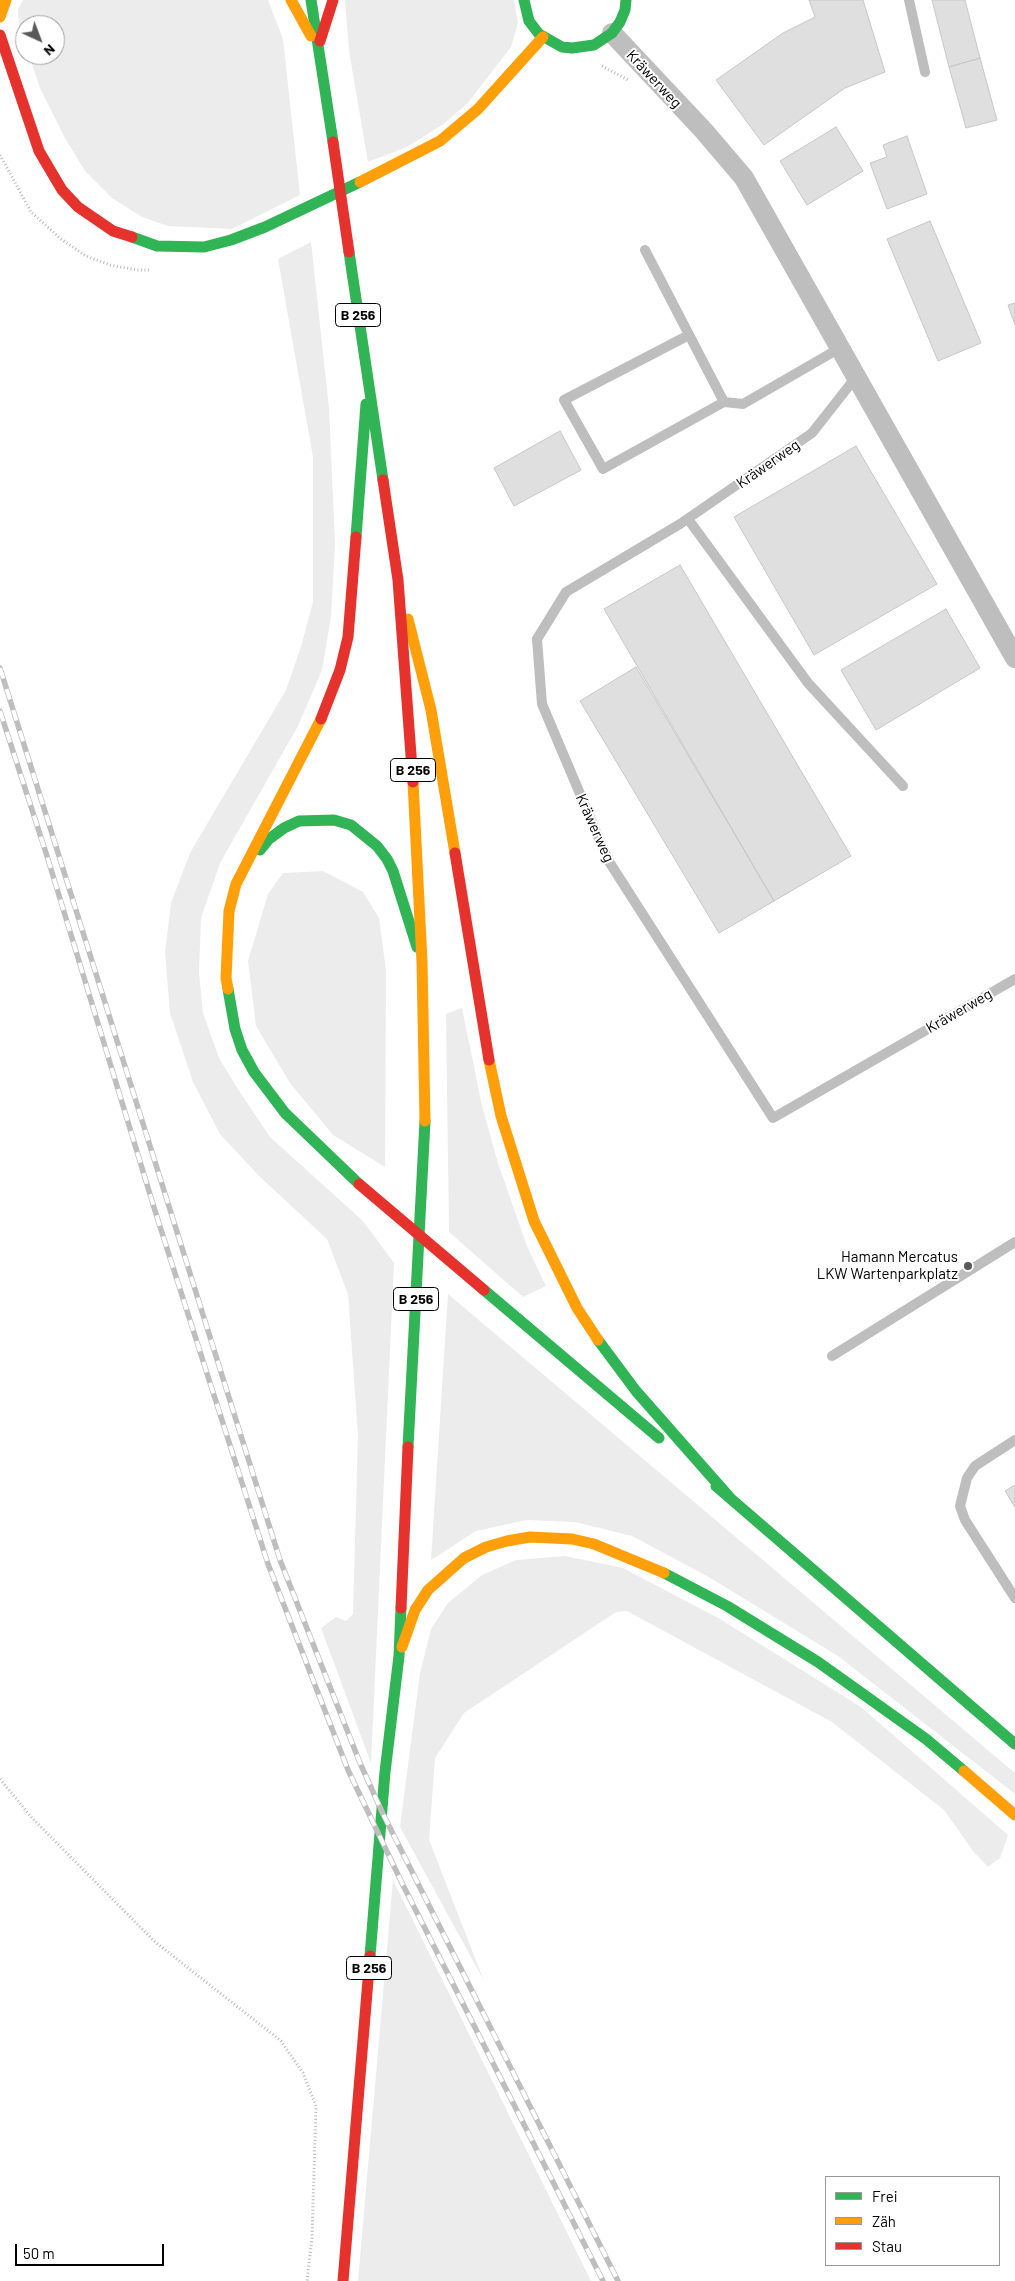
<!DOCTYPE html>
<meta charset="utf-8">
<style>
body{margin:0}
#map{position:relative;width:1015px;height:2281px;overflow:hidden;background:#fff;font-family:Barlow,sans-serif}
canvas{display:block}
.legend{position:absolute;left:825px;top:2176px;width:175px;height:90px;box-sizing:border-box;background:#fff;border:1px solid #999;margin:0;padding:6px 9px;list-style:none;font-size:15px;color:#000}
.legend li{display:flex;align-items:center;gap:10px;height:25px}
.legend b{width:25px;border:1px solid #999}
.north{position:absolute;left:15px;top:15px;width:50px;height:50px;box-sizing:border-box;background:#fff;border:1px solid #999;border-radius:50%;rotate:137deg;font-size:14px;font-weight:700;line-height:20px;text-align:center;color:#000}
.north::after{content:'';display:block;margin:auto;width:18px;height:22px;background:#595959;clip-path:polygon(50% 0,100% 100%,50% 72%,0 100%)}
.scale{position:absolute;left:15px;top:2244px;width:149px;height:22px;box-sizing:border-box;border:2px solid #000;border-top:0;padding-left:6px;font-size:15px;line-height:18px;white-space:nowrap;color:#000;-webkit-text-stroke:4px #fff;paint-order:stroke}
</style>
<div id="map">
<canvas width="1015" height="2281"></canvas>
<ul class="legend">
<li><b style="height:6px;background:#30b455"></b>Frei</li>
<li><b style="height:6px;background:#ff9f0a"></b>Zäh</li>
<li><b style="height:6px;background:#e5322d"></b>Stau</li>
</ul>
<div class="north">N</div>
<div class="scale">50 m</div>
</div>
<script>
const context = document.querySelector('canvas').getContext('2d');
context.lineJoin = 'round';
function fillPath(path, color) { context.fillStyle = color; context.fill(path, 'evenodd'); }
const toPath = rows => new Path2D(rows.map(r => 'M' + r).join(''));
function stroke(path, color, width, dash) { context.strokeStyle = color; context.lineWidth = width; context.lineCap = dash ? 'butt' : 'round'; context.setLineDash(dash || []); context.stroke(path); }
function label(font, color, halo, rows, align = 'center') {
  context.font = font + ' Barlow,sans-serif'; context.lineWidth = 4; context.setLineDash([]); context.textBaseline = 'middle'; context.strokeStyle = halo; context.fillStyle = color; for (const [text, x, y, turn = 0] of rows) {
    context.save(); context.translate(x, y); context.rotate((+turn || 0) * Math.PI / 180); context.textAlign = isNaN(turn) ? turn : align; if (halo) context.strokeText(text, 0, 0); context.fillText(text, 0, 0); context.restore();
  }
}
const green = toPath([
 [23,0,268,0,283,39,300,195,232,229,168,226,142,217,112,198,85,171,65,138,40,88,29,55,55,55,55,25,25,25,25,45,19,27,18,9],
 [345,0,514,0,518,23,511,47,467,104,442,125,407,147,368,162,349,51],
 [311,242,329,408,335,543,331,617,322,670,298,726,220,863,201,918,199,972,203,1013,219,1058,241,1094,270,1137,363,1221,394,1263,371,1763,321,1628,336,1617,346,1621,353,1614,358,1435,348,1294,327,1239,259,1176,220,1134,193,1082,170,1013,165,952,171,903,190,853,286,690,301,647,313,602,313,457,278,259],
 [323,871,363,892,379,918,386,970,385,1167,333,1135,290,1083,256,1026,248,961,268,894,283,873],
 [462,1008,482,1106,498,1163,527,1246,546,1286,523,1297,449,1232,446,1014],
 [448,1294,1015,1773,1015,1794,838,1656,707,1576,632,1536,575,1522,527,1520,476,1531,431,1560],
 [565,1556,623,1568,720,1619,861,1707,1008,1835,1000,1858,988,1867,973,1851,944,1810,832,1722,627,1611,616,1612,464,1713,435,1758,429,1840,484,1981,400,1827,420,1673,431,1629,448,1603,482,1575,516,1560],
 [393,1880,591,2281,358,2281]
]);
const building = toPath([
 [809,0,863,0,885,72,845,88,764,145,716,80,783,33,815,17,809,0],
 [932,0,965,0,980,58,949,67,932,0],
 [980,58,997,120,966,128,949,67,980,58],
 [836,127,863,171,807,205,780,161,836,127],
 [907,136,927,194,887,209,870,163,887,157,883,145,907,136],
 [930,221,981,343,938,361,887,239,930,221],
 [1015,303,1015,325,1008,305,1015,303],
 [560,431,581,470,514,506,494,468,560,431],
 [856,446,937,584,814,655,734,517,856,446],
 [680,565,851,856,774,901,604,609,680,565],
 [946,609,980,668,876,730,841,670,946,609],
 [636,667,774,901,719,933,580,701,636,667],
 [1015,1485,1015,1507,1005,1491,1015,1485]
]);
const path = toPath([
 [602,66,628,80],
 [0,155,31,212,61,239,86,256,110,265,137,270,151,270],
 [0,1779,32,1818,154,1941,281,2041,303,2073,316,2106,312,2238,307,2281]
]);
const lane = toPath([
 [909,0,925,72],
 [645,250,724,402,743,404,840,348],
 [689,335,564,400,603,469,724,402],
 [856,377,812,433,680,524,566,592,537,639,542,704,608,860,773,1118,1015,979],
 [688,519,808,683,903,786],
 [832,1356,1015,1242],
 [1015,1440,975,1466,967,1478,960,1506,965,1520,1015,1598]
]);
const street = toPath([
 [612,33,704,131,744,178,1015,658]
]);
const fast = toPath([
 [311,0,333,142],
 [524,0,529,21,539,34,562,47,572,48,594,45,612,33,620,22,625,10,626,0],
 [132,237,157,246,204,247,231,240,265,227,360,182],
 [349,252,383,480],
 [356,537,366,404],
 [260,850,269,839,284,828,299,821,334,820,351,825,377,846,387,859,393,871,417,947],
 [228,989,235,1029,242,1050,254,1072,285,1113,359,1184],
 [484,1290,659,1438],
 [598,1340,636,1391,731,1499],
 [408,1447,425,1121],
 [716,1486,1015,1744],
 [664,1573,727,1606,818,1662,926,1739,964,1771],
 [370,1956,385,1772,399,1656,401,1608]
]);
const slow = toPath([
 [291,0,311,36],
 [0,17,6,0],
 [360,182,440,141,478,109,543,37],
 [408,619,431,710,455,853],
 [413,782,422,962,425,1121],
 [228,989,226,978,229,911,236,884,321,719],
 [489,1060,501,1116,534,1221,577,1308,598,1340],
 [402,1647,415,1610,428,1590,464,1558,486,1547,507,1541,530,1537,572,1539,594,1544,664,1573],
 [964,1771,1015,1815]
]);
const jam = toPath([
 [0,35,39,151,62,190,78,207,113,231,132,237],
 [320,41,333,0],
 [383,480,398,580,413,782],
 [321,719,340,670,348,637,356,537],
 [455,853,489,1060],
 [401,1608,408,1447],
 [343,2281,370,1956]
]);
const rail = toPath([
 [0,668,280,1560,360,1763,383,1814,618,2281],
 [0,711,47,856,156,1214,268,1564,348,1770,402,1883,603,2281]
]);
const jamBridge = toPath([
 [333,142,349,252],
 [359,1184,484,1290]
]);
const markers = [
 [968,1266,5,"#595959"]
];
const shields = [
 [358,315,45],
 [413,770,45],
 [416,1299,45],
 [369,1968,45]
];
const shieldNames = [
 ["B 256",358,315],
 ["B 256",413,770],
 ["B 256",416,1299],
 ["B 256",369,1968]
];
const streetNames = [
 ["Kräwerweg",654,79,47],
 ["Kräwerweg",768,464,-35],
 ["Kräwerweg",595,828,66],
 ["Kräwerweg",959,1011,-30]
];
const poiNames = [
 ["Hamann Mercatus",958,1257],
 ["LKW Wartenparkplatz",958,1274]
];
fillPath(green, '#ececec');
fillPath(building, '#dfdfdf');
stroke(building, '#c7c7c7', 1);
stroke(path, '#b9b9b9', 3, [1, 2.5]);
stroke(lane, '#bebebe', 10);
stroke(street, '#bebebe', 20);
stroke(fast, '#30b455', 11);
stroke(slow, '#ff9f0a', 11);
stroke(jam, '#e5322d', 11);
stroke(rail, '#bebebe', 5.5);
stroke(rail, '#fff', 4, [11]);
stroke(jamBridge, '#e5322d', 11);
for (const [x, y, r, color] of markers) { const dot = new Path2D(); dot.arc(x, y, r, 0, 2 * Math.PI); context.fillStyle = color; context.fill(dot); stroke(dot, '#fff', 2); }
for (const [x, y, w] of shields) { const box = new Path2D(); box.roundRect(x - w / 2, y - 11.5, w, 23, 4); context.fillStyle = '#fff'; context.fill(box); stroke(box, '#000', 1); }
label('bold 14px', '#000', null, shieldNames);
label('15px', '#000', '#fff', streetNames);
label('15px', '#000', '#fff', poiNames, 'right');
</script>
